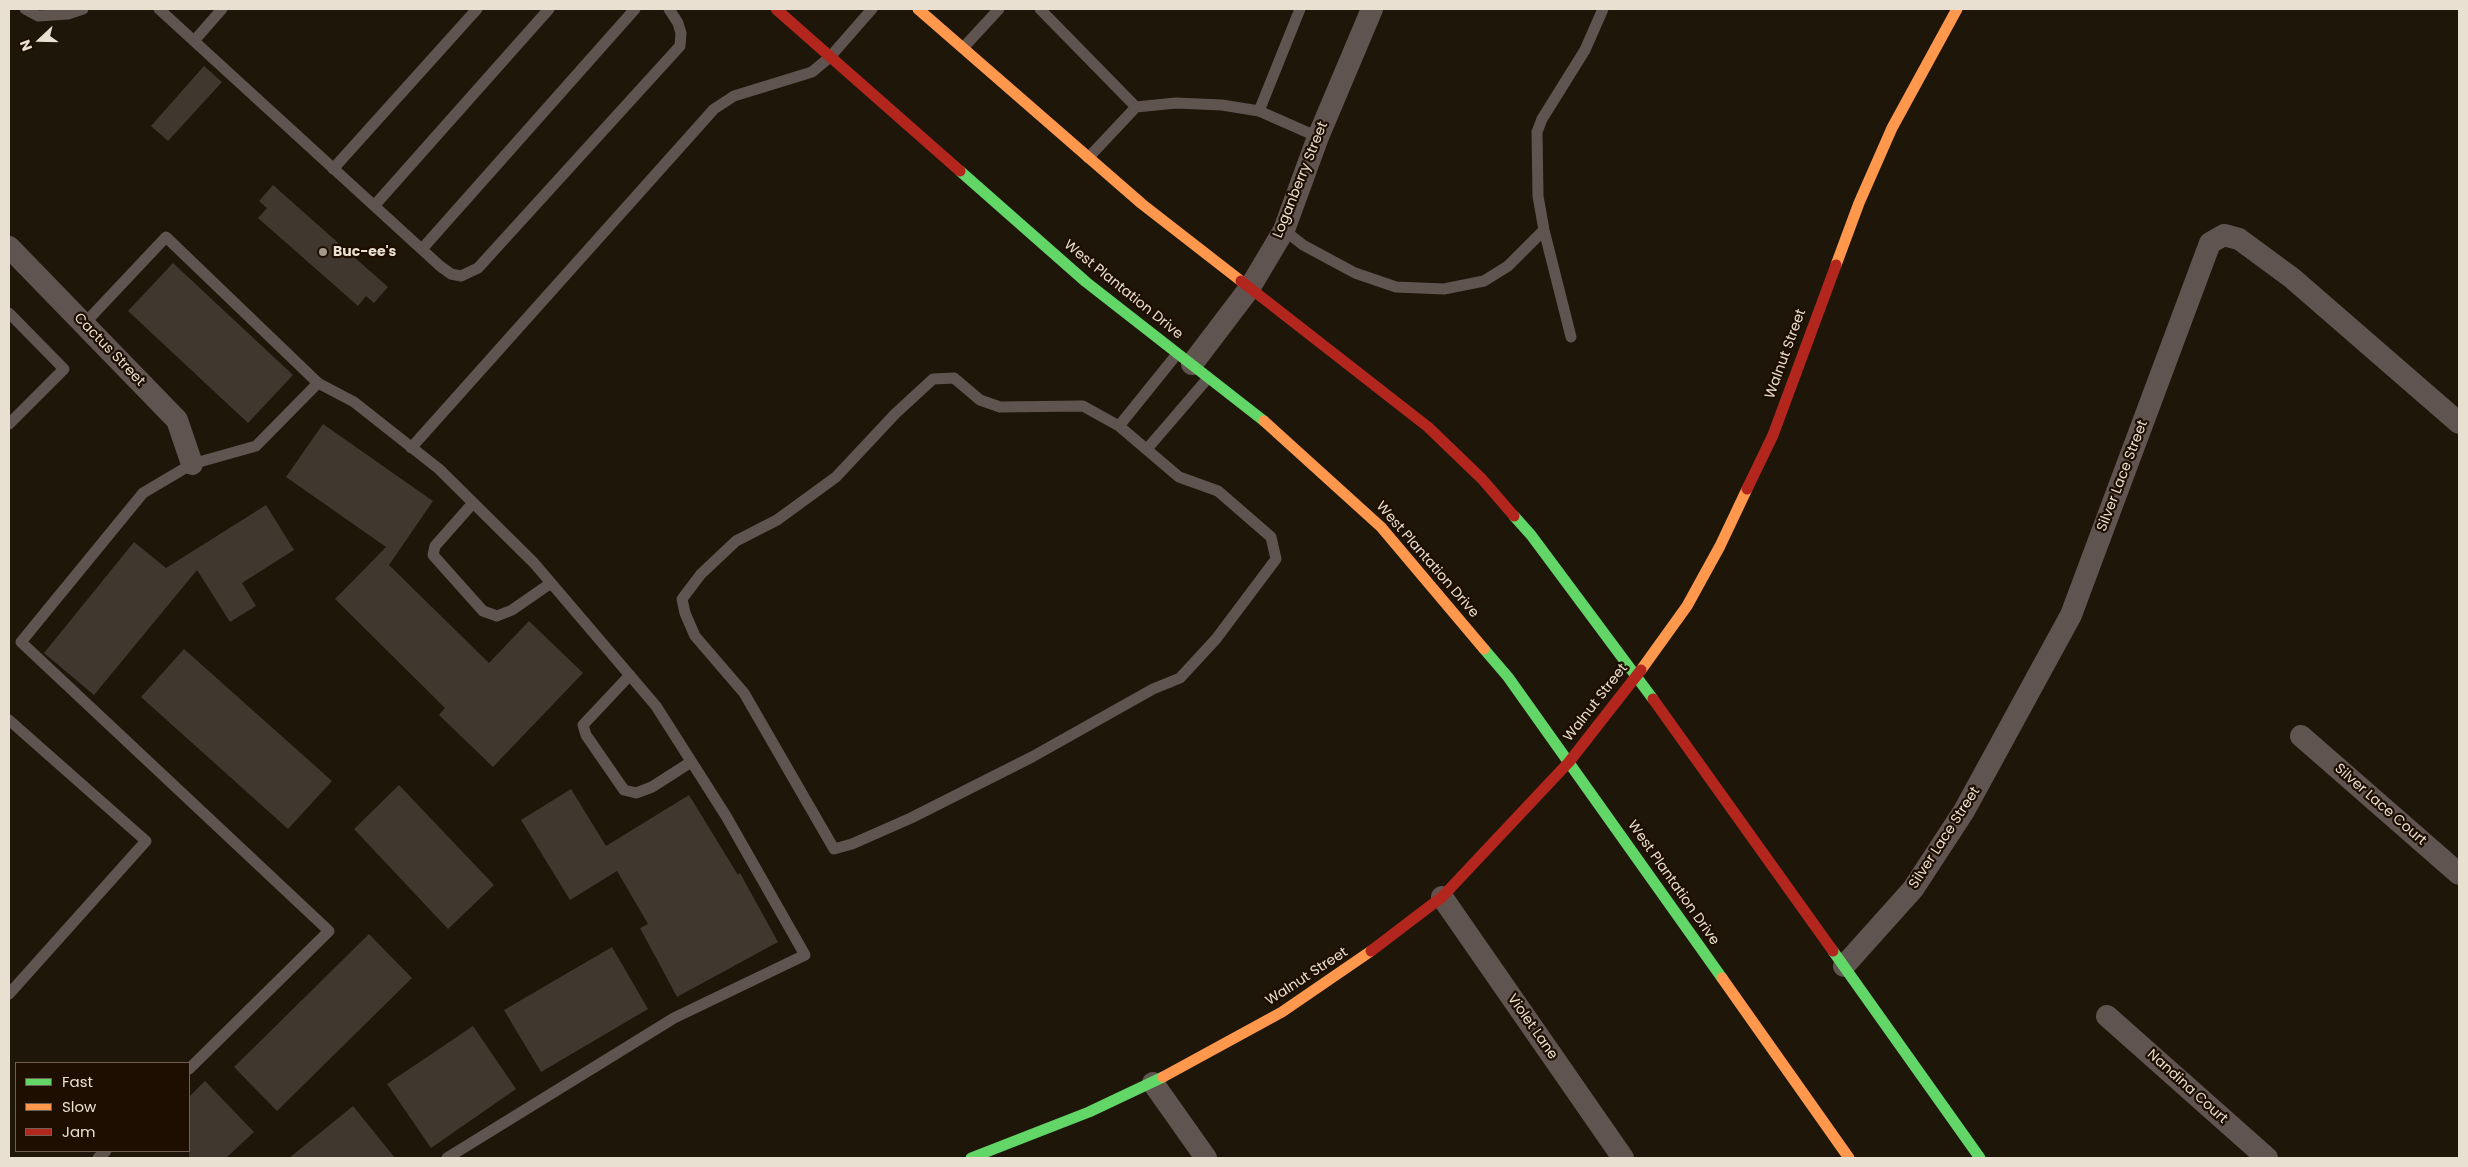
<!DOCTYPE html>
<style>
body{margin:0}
#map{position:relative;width:2468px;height:1167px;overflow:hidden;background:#1e1609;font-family:Poppins,sans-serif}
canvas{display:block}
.frame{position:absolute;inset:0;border:10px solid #eae0d1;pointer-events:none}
.legend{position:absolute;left:15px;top:1062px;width:175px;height:90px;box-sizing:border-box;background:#1d0e00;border:1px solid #6f6254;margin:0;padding:6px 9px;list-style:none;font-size:15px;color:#eae0d1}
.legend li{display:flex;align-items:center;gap:10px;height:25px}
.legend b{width:25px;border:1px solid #6f6254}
.north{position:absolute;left:15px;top:15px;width:50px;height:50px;-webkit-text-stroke:4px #1d0e00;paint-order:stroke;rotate:249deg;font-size:14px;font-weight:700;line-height:20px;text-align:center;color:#eae0d1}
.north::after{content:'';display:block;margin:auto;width:18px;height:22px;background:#eae0d1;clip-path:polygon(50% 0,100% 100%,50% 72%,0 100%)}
</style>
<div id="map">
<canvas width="2468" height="1167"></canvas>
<div class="frame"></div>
<ul class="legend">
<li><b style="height:6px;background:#63d668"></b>Fast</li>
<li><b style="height:6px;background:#ff974d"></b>Slow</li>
<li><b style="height:6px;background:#b3261e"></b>Jam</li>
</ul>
<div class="north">N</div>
</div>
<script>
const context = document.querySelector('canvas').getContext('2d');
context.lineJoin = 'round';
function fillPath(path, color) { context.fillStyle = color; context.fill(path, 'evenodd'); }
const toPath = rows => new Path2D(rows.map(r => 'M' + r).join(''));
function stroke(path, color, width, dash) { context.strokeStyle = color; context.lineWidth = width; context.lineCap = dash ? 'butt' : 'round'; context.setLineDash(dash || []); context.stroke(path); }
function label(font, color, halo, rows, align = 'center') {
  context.font = font + ' Poppins,sans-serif'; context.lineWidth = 4.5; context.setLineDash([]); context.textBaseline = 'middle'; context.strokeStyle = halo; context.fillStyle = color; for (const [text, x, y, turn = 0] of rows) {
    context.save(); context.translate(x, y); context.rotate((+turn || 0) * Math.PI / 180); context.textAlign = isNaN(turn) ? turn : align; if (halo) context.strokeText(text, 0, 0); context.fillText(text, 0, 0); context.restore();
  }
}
const building = toPath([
 [204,66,222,82,168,141,151,126],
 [273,185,388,287,374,303,366,296,358,306,258,218,267,208,259,201],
 [173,263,293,375,248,423,128,311],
 [323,424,433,501,389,565,489,663,529,621,583,673,493,767,439,715,445,708,335,599,386,547,286,477],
 [266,505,294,550,242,583,256,606,230,622,197,570,94,695,44,653,134,542,166,568],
 [184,649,332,781,288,829,141,697],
 [399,785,494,885,448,929,354,829],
 [571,789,606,846,689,795,738,875,740,873,778,942,677,997,640,928,648,924,617,871,570,900,521,820],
 [369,934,412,978,277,1111,234,1067],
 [612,947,648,1009,541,1072,504,1010],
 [473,1026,516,1089,431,1148,387,1084],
 [205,1081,254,1132,226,1158,189,1158,189,1097],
 [353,1106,395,1158,289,1158]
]);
const lane = toPath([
 [25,9,38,16,68,14,83,9],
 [159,9,440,266,451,274,461,276,478,268,680,46,681,33,678,23,669,9],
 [1040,9,1136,107,1088,158],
 [1300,9,1259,111,1318,137],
 [194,41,222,9],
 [963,48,999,9],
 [1136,107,1176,103,1222,105,1259,111],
 [333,169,477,9],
 [374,206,549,9],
 [1284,230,1303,245,1355,273,1396,287,1444,289,1484,281,1508,266,1544,230],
 [422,249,635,9],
 [9,313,64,369,9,424],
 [84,324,166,237,318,383,354,402,439,469,534,563,656,706,726,816,805,955,674,1018,447,1158],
 [1571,337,1544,230,1538,196,1537,132,1542,119,1585,50,1603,9],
 [1119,426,1179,477,1218,491,1271,537,1276,559,1216,639,1180,678,1153,689,1032,757,911,818,852,844,834,849,744,693,695,636,685,613,682,599,701,574,736,541,777,520,836,477,895,414,933,379,954,378,980,400,1000,407,1083,406,1119,426,1177,354],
 [411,448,714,109,734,96,812,72,830,57,872,9],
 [1147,449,1208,378],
 [473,503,435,546,433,555,483,611,497,616,512,610,551,583],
 [630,675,583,725,586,735,624,790,636,793,652,787,691,762],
 [9,720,146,841,9,994],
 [189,1069,329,931,21,642,143,493,192,464,256,446,318,383],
 [98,1158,106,1151]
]);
const street = toPath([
 [9,247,177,420,192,464],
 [1192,364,1249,289,1284,230,1318,137,1372,9],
 [2301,736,2459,874],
 [1442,897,1623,1158],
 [1844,966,1913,889,1964,811,2071,615,2210,243,2224,235,2239,239,2292,278,2459,423],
 [2107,1016,2267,1158],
 [1153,1083,1206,1158]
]);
const fast = toPath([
 [960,171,1086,282,1264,421],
 [1514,516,1531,535,1653,699],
 [1484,649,1508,677,1722,978],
 [1833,951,1980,1158],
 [971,1158,1089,1112,1163,1077]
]);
const slow = toPath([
 [918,9,1142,204,1241,281],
 [1836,265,1859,203,1892,128,1957,9],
 [1264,421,1381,527,1484,649],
 [1641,670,1687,606,1720,546,1747,489],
 [1722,978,1849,1158],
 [1163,1077,1282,1012,1371,951]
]);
const jam = toPath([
 [776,9,960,171],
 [1241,281,1428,427,1482,479,1514,516],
 [1747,489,1773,435,1836,265],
 [1653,699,1833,951],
 [1371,951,1442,897,1569,762,1641,670]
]);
const markers = [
 [323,252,5,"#a3998b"]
];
const streetNames = [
 ["Loganberry Street",1301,180,-68],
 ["West Plantation Drive",1123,290,39],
 ["Cactus Street",109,350,46],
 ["Walnut Street",1786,354,-70],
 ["Silver Lace Street",2123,476,-69],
 ["West Plantation Drive",1427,560,49],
 ["Walnut Street",1596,703,-52],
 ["Silver Lace Court",2380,805,41],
 ["Silver Lace Street",1945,838,-57],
 ["West Plantation Drive",1673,883,55],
 ["Walnut Street",1307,977,-33],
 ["Violet Lane",1532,1027,55],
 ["Nandina Court",2187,1087,42]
];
const poiNames = [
 ["Buc-ee's",333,252]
];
fillPath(building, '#40372f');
stroke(lane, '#605451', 11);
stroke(street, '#605451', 22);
stroke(fast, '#63d668', 11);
stroke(slow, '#ff974d', 11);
stroke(jam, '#b3261e', 11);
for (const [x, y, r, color] of markers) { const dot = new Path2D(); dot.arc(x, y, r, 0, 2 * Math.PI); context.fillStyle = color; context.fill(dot); stroke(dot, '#1d0e00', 2); }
label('14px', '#eae0d1', '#1d0e00', streetNames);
label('bold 14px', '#eae0d1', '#1d0e00', poiNames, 'left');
</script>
